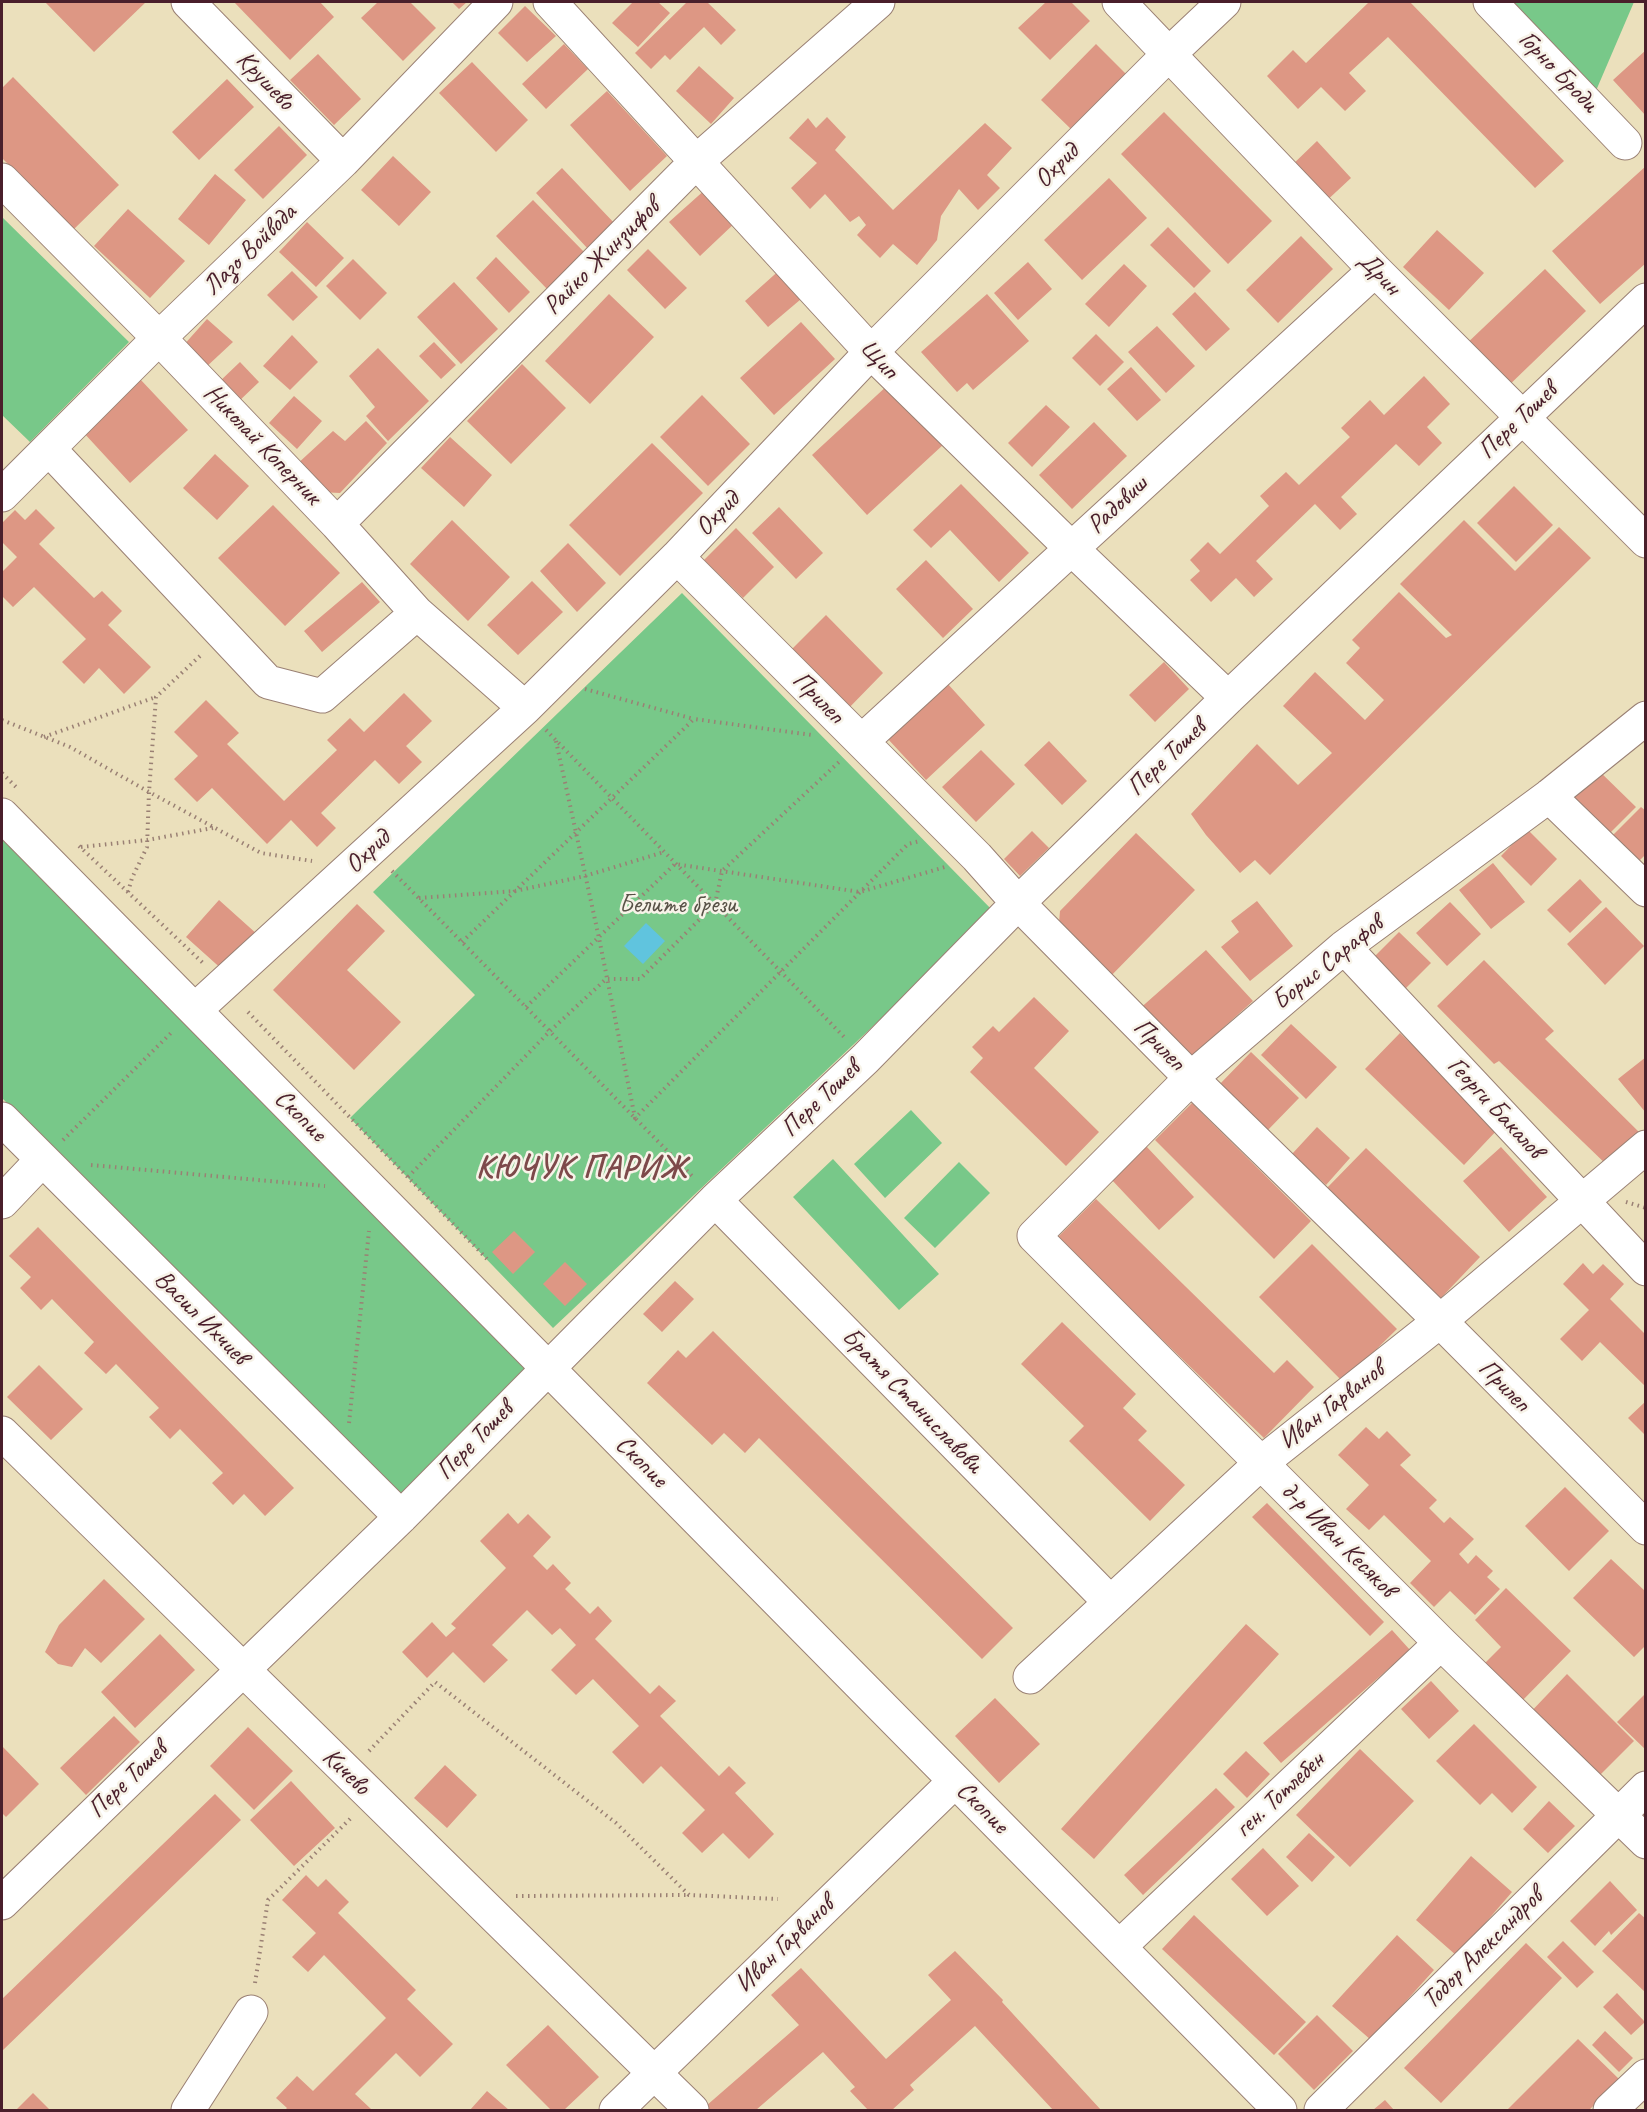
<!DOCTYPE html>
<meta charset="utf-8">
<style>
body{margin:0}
#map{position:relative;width:1647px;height:2112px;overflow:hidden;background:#ebe0bc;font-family:Caveat,sans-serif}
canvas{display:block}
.frame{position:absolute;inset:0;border:3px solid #4a1f2b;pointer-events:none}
</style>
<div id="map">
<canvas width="1647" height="2112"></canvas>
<div class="frame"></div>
</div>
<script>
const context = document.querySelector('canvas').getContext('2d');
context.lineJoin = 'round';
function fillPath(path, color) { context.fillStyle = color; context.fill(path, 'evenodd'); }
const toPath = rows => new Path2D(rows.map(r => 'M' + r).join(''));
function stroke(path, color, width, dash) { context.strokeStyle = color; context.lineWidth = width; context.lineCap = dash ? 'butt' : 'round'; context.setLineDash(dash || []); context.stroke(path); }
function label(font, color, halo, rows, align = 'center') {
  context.font = font + ' Caveat,sans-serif'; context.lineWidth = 5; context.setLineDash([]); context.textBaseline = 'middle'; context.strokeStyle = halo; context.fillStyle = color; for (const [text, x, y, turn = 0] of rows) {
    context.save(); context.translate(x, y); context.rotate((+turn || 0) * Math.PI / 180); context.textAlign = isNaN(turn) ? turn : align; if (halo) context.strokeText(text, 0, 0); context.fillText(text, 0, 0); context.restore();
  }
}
const green = toPath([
 [1499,2,1634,2,1592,100],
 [2,217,129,342,30,442,2,415],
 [682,593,994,912,553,1328,350,1118,475,995,373,892],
 [2,837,532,1369,403,1499,2,1098],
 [911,1110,942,1143,885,1198,854,1164],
 [833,1159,939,1274,899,1310,793,1197],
 [959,1162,990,1193,935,1248,904,1218]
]);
const water = toPath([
 [646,923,665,941,643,964,624,946]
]);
const building = toPath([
 [45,2,146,2,94,52],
 [234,2,320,2,334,17,290,60],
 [378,2,410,2,436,28,403,61,361,18],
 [452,2,467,2,459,9],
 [633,2,658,2,670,13,638,47,612,23],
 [687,2,707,2,736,30,721,45,704,27,670,60,665,55,651,69,635,53],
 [1046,2,1071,2,1090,21,1050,60,1018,28],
 [1366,2,1410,2,1564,161,1535,188,1388,37,1349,73,1366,91,1345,111,1321,87,1298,109,1267,76,1293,50,1306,63,1368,3],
 [525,6,556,36,527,62,498,33],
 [564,44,588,69,546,109,522,84],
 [1096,44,1127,75,1072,130,1041,100],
 [1646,50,1646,116,1613,80],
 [318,54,361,99,334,125,290,80],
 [472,62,528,120,496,152,439,93],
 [699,66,734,98,711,124,676,91],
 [13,77,119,185,73,230,2,158,2,88],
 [227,79,254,107,199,160,172,132],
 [607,91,667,156,630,191,570,125],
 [1164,112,1272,221,1228,264,1121,154],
 [827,117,846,137,835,150,893,210,985,123,1012,148,987,175,1000,188,978,210,959,189,941,216,937,240,917,265,893,244,880,258,857,235,866,225,859,216,850,222,825,194,810,209,791,188,817,163,789,138,808,118,816,128],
 [279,126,307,155,263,199,234,170],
 [1317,141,1351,178,1322,205,1289,168],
 [393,156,431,192,399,226,361,190],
 [1646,166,1646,263,1600,304,1552,251],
 [562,168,616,225,589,250,536,193],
 [215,174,246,200,209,245,178,219],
 [1109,178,1147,218,1082,280,1044,240],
 [707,188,737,221,700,256,669,222],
 [533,200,586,254,548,290,496,236],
 [128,209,185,261,150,298,94,246],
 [307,222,344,258,316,287,279,252],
 [1168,227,1211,271,1194,288,1150,245],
 [1437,230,1484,273,1449,310,1403,267],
 [1301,236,1333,269,1278,323,1246,290],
 [648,249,687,288,665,309,627,270],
 [496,257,530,292,509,313,476,278],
 [353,259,387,293,360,320,326,286],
 [1028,262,1052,289,1018,320,994,293],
 [1124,264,1147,286,1109,327,1085,304],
 [783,267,807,294,768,327,745,301],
 [1545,269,1586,311,1503,391,1462,348],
 [292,271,318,297,293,321,267,295],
 [454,282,498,329,461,364,417,317],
 [1195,292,1230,329,1206,351,1172,314],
 [609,294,654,337,590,404,545,361],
 [987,294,1029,341,973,390,967,383,957,392,921,352],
 [207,319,233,342,204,369,182,347],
 [801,322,835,359,774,415,740,378],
 [1157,326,1195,366,1166,393,1128,352],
 [1096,334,1124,362,1100,386,1072,358],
 [292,335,318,362,290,390,263,366],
 [434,342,456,365,441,379,419,356],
 [378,348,429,401,388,441,366,416,375,407,349,376],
 [240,362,259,382,237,403,218,383],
 [522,364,566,408,511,464,467,421],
 [1131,367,1161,400,1137,421,1107,389],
 [1424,376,1450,404,1427,427,1442,443,1419,466,1396,444,1341,497,1357,514,1340,530,1315,504,1256,561,1273,579,1254,597,1236,578,1211,602,1190,580,1200,571,1190,560,1208,542,1220,554,1269,506,1260,496,1286,472,1299,485,1350,437,1341,428,1370,400,1384,415],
 [140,379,188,430,130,483,83,432],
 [889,384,944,444,867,515,812,455],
 [702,395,750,444,708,486,660,437],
 [294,396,322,421,297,449,269,423],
 [1046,405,1070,427,1032,467,1008,443],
 [366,421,387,443,340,493,319,492,295,466,333,431,345,441],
 [1094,422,1127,456,1072,509,1039,475],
 [450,437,492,475,464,507,421,468],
 [652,443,703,493,620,576,569,525],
 [215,454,249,486,217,520,183,488],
 [961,484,1029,553,999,582,950,530,931,548,913,530],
 [1514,486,1553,525,1516,562,1477,523],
 [273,505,340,573,285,626,218,558],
 [779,507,823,553,796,579,752,533],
 [36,509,55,528,39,544,94,598,102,591,122,611,108,625,151,667,124,694,99,668,84,684,62,662,86,639,34,587,13,607,2,596,2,572,17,557,2,542,2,523,15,510,25,520],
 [452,520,510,577,468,621,410,564],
 [1464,520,1515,571,1559,527,1591,558,1270,875,1255,860,1240,873,1206,835,1191,814,1257,744,1298,785,1332,753,1283,706,1315,672,1365,720,1384,700,1346,663,1360,648,1352,640,1399,592,1446,638,1452,635,1400,584],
 [736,528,774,567,743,598,704,560],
 [568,543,606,583,577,612,540,571],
 [926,560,973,609,943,638,896,589],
 [532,581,563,612,518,655,487,625],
 [362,582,380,602,322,652,304,631],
 [826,615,883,673,844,713,786,655],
 [1164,662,1189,689,1155,722,1129,695],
 [947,683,985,725,926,780,887,738],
 [404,693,432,721,406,746,422,762,399,784,375,760,321,813,336,828,317,847,291,820,267,844,212,788,197,802,174,779,198,756,174,732,206,700,239,733,227,744,284,801,337,750,327,740,350,718,364,732],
 [1049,741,1087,781,1062,805,1024,765],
 [981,750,1015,784,976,822,942,787],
 [1595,767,1636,807,1604,839,1563,799],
 [1641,807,1646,811,1646,854,1631,869,1605,843],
 [1527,829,1557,859,1531,886,1501,856],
 [1032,831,1049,848,1020,876,1004,859],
 [1136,833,1195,890,1106,981,1058,934,1060,911],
 [1493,863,1525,902,1491,929,1459,890],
 [1580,879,1602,902,1570,933,1547,910],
 [219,900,258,935,225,972,186,937],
 [1257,901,1293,946,1250,981,1221,947,1239,932,1231,921],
 [1450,902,1481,934,1447,966,1416,933],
 [357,904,385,931,347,970,401,1022,354,1070,273,990],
 [1606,907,1644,946,1605,985,1567,944],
 [1399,932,1431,963,1400,994,1369,962],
 [1206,950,1253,1001,1184,1063,1137,1011],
 [1484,960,1554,1031,1545,1039,1643,1136,1611,1169,1499,1061,1494,1064,1437,1006],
 [1034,997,1069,1031,1034,1068,1099,1132,1066,1166,970,1072,983,1058,972,1047,993,1026,999,1032],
 [1291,1024,1337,1067,1306,1099,1261,1055],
 [1400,1033,1499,1128,1464,1165,1365,1069],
 [1251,1052,1299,1098,1266,1132,1218,1086],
 [1646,1057,1646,1113,1618,1079],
 [1192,1103,1311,1221,1274,1259,1155,1140],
 [1317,1127,1350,1158,1326,1185,1292,1154],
 [1146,1146,1194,1197,1159,1230,1111,1179],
 [1501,1147,1547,1197,1509,1232,1463,1181],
 [1366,1148,1480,1257,1439,1300,1325,1190],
 [1096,1199,1274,1373,1287,1360,1314,1387,1264,1438,1057,1238],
 [38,1227,294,1488,265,1516,244,1494,233,1505,212,1483,223,1473,180,1429,170,1439,149,1417,159,1408,116,1364,106,1374,84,1353,94,1342,52,1299,41,1310,20,1288,31,1277,9,1256],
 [514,1231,535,1252,513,1274,492,1252],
 [1312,1244,1397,1329,1343,1382,1259,1297],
 [565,1262,587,1284,565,1306,543,1284],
 [1583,1263,1593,1274,1603,1264,1624,1284,1610,1299,1646,1335,1646,1387,1600,1342,1582,1361,1560,1339,1589,1310,1563,1284],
 [675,1281,694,1299,662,1332,643,1314],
 [1062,1322,1136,1394,1123,1408,1147,1431,1138,1440,1185,1485,1150,1521,1069,1441,1084,1426,1021,1364],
 [713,1331,1013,1628,982,1659,759,1438,745,1453,724,1433,712,1445,647,1383,678,1350,686,1358],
 [39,1365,83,1409,51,1440,7,1397],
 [1646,1401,1646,1436,1628,1418],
 [1366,1427,1379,1439,1387,1431,1411,1455,1400,1465,1437,1500,1429,1508,1444,1523,1450,1517,1474,1539,1459,1554,1468,1564,1476,1555,1493,1571,1487,1577,1500,1589,1475,1615,1450,1591,1434,1607,1410,1583,1431,1561,1384,1515,1369,1530,1346,1509,1369,1485,1338,1455],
 [1565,1487,1609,1531,1569,1571,1525,1526],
 [1267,1503,1384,1622,1370,1636,1252,1517],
 [508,1513,518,1524,528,1514,551,1537,533,1556,547,1570,553,1564,571,1583,565,1589,590,1614,598,1606,612,1621,595,1639,650,1694,659,1685,676,1701,660,1716,719,1776,729,1766,746,1783,735,1793,774,1834,749,1859,723,1833,702,1853,682,1833,705,1810,661,1766,643,1784,612,1752,639,1726,593,1679,576,1695,551,1670,576,1645,560,1628,552,1635,527,1610,492,1645,508,1660,484,1683,453,1652,427,1678,402,1652,432,1622,446,1637,456,1628,451,1624,506,1568,480,1541],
 [1611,1559,1646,1592,1646,1645,1634,1657,1573,1598],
 [104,1579,145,1619,101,1663,85,1648,72,1667,58,1664,45,1652,59,1625],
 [1506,1588,1571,1651,1520,1703,1482,1666,1501,1647,1475,1620],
 [1246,1624,1279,1654,1094,1859,1061,1829],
 [1392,1630,1410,1650,1281,1763,1263,1743],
 [160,1634,195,1670,135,1728,101,1692],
 [1567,1674,1634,1741,1593,1782,1525,1718],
 [1431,1681,1459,1711,1429,1739,1401,1709],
 [1646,1693,1646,1750,1617,1722],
 [995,1698,1040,1744,999,1783,955,1736],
 [114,1716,140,1742,86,1795,60,1768],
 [1474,1724,1537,1787,1512,1813,1492,1793,1480,1805,1436,1761],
 [248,1727,293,1771,254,1810,210,1766],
 [2,1746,39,1784,6,1817,2,1813],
 [1360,1749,1414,1801,1350,1867,1296,1815],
 [1246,1751,1270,1774,1247,1798,1223,1774],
 [445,1765,477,1795,447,1828,414,1798],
 [291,1781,335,1828,294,1866,250,1820],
 [1216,1788,1235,1807,1143,1895,1124,1875],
 [215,1794,241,1820,2,2051,2,1999],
 [1549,1801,1575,1826,1548,1853,1523,1829],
 [1309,1833,1335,1857,1312,1882,1286,1857],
 [1263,1848,1299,1886,1267,1916,1231,1879],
 [1471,1856,1512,1892,1457,1956,1416,1920],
 [306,1875,318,1887,326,1879,349,1902,338,1913,416,1990,407,1999,453,2044,420,2077,396,2053,355,2094,371,2109,370,2110,285,2110,287,2108,276,2098,297,2076,313,2091,386,2018,324,1955,308,1972,292,1957,316,1933,282,1900],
 [1610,1881,1637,1910,1611,1935,1609,1931,1595,1946,1570,1921],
 [1639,1913,1646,1919,1646,1993,1602,1951],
 [1194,1915,1306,2022,1274,2055,1162,1949],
 [1397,1935,1434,1970,1371,2040,1332,2006],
 [1563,1941,1594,1972,1577,1988,1547,1957],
 [1526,1943,1562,1978,1441,2103,1404,2068],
 [955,1951,1003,2000,1002,2002,1101,2110,1053,2110,975,2026,910,2085,914,2090,892,2110,868,2110,850,2091,855,2087,823,2052,756,2110,709,2110,706,2106,799,2025,771,1995,801,1968,886,2059,951,2000,928,1975],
 [1617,1993,1645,2022,1631,2035,1603,2007],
 [1317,2015,1353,2051,1314,2090,1278,2054],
 [548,2025,599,2077,564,2110,551,2110,506,2065],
 [1605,2031,1633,2058,1619,2072,1592,2045],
 [1578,2039,1620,2080,1589,2110,1507,2110],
 [487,2091,509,2110,470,2110],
 [33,2093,50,2110,16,2110],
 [1385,2100,1394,2110,1373,2110]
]);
const path = toPath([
 [585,689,694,719],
 [2,720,70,747,149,792,156,697,201,655],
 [546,730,846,1039],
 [44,737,156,697],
 [556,741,599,938,635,1118,908,844,920,841],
 [2,773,16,787],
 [79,846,204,964],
 [81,847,147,840,213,828],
 [392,871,694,1178],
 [128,892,132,878,147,847,149,792,261,853,312,861],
 [419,898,515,891,585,876,664,852],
 [462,942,694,719,812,735],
 [526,1007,675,864,860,892,945,867],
 [248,1012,487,1259],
 [63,1140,173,1031],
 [91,1165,325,1186],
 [408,1177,550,1031,606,979,640,979,715,904,722,871,839,762],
 [1626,1202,1646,1208],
 [349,1423,369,1231],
 [369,1751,435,1682,616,1823,689,1895,778,1899],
 [516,1896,689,1895],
 [255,1983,268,1900,352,1817]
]);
const minor = toPath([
 [188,2,343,161],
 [550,2,871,352,1071,548,1228,698],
 [1119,2,1375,270,1646,541],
 [1490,2,1625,143],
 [2,180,159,338,337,524,417,613,525,708],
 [49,449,268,682,322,696,417,613],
 [2,495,159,338,343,161,496,2],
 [337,524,697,161,878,2],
 [677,557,977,857,1018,903,1191,1078,1440,1321,1646,1528],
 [1646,718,1549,796,1344,947,1191,1078,1034,1236,1441,1643,1646,1842],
 [862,741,1375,270],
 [1549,796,1646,890],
 [2,815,1280,2110],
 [1344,947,1646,1269],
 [195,1010,525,708,677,557,871,352,1169,54,1224,2],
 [2,1119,401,1517],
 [715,1200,1110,1602],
 [2,1202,42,1160],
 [2,1433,692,2110],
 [1030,1677,1261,1463,1440,1321,1646,1147],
 [2,1903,401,1517,715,1200,865,1059,1018,903,1228,698,1646,300],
 [1119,1947,1441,1643],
 [188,2110,251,2012],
 [616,2110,955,1781],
 [1321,2110,1646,1788],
 [1610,2110,1646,2076]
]);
const streetNames = [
 ["Горно Броди",1558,72,46],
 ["Крушево",265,81,46],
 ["Охрид",1057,166,-45],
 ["Лазо Войвода",250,250,-44],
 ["Райко Жинзифов",602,257,-45],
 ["Дрин",1379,274,46],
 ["Щип",879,360,46],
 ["Пере Тошев",1518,421,-44],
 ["Николай Коперник",262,445,46],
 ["Радовиш",1118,505,-43],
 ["Охрид",718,514,-46],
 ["Прилеп",818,698,45],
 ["Пере Тошев",1167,758,-44],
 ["Охрид",368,852,-43],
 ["Борис Сарафов",1328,963,-39],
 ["Прилеп",1159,1045,45],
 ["Пере Тошев",821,1099,-44],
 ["Георги Бакалов",1495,1108,47],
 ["Скопие",300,1116,45],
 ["Васил Ихчиев",201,1318,45],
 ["Прилеп",1504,1386,45],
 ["Братя Станиславови",912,1401,46],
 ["Иван Гарванов",1332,1406,-38],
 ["Пере Тошев",475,1441,-46],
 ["Скопие",641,1462,45],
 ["д-р Иван Кесяков",1338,1540,45],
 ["Кичево",346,1772,44],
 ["Пере Тошев",128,1780,-44],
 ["ген. Тотлебен",1280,1795,-43],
 ["Скопие",982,1808,45],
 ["Иван Гарванов",785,1945,-44],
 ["Тодор Александров",1483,1949,-45]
];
const parkNames = [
 ["Белите брези",678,905]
];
const districtNames = [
 ["КЮЧУК ПАРИЖ",582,1169]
];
fillPath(green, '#78c889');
fillPath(water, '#60c4de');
fillPath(building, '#dd9784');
stroke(minor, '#9a8074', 35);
stroke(path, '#9a8074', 4, [1.5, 4.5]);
stroke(minor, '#fff', 33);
label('26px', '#4a1f2b', '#f7f3e8', streetNames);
label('26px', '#585247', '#f7f3e8', parkNames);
context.letterSpacing = '1.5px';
label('bold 32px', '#7d494a', '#f7f3e8', districtNames);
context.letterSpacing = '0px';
</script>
